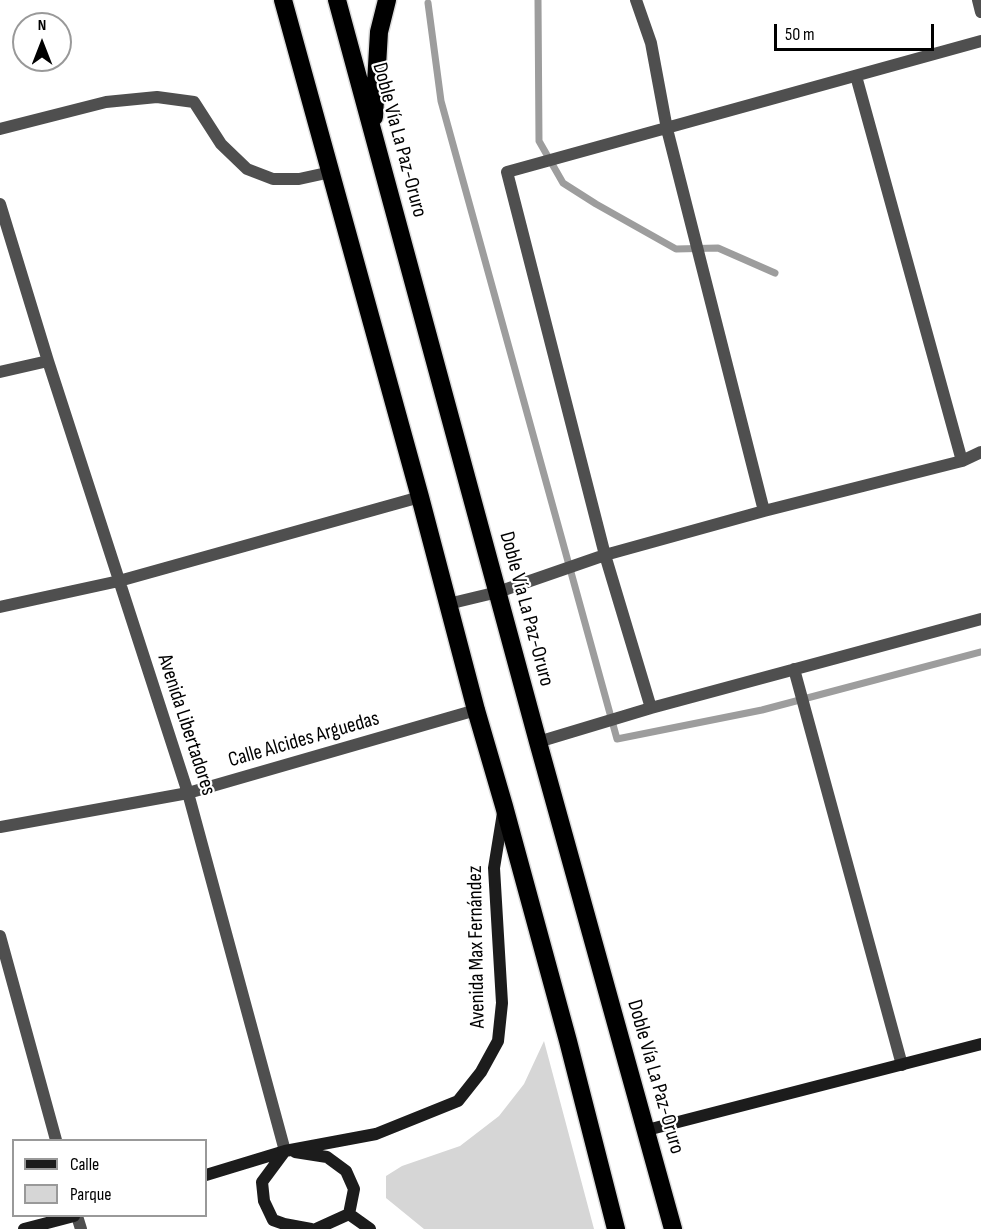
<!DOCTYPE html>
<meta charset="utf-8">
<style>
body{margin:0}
#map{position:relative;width:981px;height:1229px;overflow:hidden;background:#fff;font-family:"Sofia Sans Condensed",sans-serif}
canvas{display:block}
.legend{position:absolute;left:12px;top:1139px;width:195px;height:78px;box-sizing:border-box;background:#fff;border:2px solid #999;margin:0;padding:8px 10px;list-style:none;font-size:18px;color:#000}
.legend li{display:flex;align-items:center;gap:12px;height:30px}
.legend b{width:30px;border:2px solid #999}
.north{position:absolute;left:12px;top:12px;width:60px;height:60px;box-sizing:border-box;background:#fff;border:2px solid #999;border-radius:50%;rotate:0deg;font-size:16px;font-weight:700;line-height:24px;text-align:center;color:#000}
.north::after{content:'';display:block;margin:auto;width:21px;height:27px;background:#000;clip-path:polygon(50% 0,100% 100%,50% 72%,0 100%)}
.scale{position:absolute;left:774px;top:24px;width:160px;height:27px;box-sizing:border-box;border:3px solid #000;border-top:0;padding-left:8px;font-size:18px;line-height:21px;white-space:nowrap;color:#000;-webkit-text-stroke:4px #fff;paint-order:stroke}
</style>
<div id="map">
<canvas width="981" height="1229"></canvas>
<ul class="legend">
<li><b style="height:8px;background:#1c1c1c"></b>Calle</li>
<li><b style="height:16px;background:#d6d6d6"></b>Parque</li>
</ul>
<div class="north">N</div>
<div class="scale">50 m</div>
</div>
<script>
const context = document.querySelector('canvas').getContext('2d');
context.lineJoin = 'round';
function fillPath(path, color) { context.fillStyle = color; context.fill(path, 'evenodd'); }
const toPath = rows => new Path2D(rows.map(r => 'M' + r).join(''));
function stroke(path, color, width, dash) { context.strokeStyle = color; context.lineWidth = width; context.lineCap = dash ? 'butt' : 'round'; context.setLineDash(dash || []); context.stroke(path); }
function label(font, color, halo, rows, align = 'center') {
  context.font = font + ' "Sofia Sans Condensed",sans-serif'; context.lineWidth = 4.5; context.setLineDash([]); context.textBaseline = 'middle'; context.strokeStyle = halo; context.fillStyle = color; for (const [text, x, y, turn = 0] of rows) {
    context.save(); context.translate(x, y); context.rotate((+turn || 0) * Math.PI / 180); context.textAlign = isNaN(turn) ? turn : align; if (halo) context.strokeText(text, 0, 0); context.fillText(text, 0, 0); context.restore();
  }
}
const green = toPath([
 [544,1041,594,1229,424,1229,386,1198,386,1176,402,1166,460,1146,499,1116,524,1084]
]);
const stream = toPath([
 [538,0,539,141,563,183,596,204,676,249,718,248,775,273],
 [428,3,441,101,617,739,762,710,981,652]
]);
const street = toPath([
 [636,0,651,43,667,129,764,511],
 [978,0,981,12],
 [856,76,962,461],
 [0,129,106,102,157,97,194,102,221,144,247,169,273,179,299,179,331,172],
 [0,204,48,361,188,793,285,1151],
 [0,372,48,361],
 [448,604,498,592,605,555,764,511,962,461,981,452],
 [0,607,119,581,420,497],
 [794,669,902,1065],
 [651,708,605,555,507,172,981,41],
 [538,742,651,708,981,619],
 [0,827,188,793,476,710],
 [0,936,56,1140],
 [77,1216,81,1229]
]);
const secondary = toPath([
 [647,1130,981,1044],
 [285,1151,262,1182,264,1201,273,1220,284,1224,311,1229],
 [295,1152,327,1157,346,1171,354,1189,349,1214],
 [206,1175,285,1151,376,1134,458,1101,481,1072,498,1041,502,1003,494,868,503,813],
 [349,1214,370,1229],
 [24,1229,74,1216],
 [316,1229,349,1214]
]);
const highway = toPath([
 [283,0,420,497,476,710,504,806,568,1041,616,1229],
 [337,0,538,742,673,1229],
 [374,117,379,32,387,0]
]);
const streetNames = [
 ["Doble Vía La Paz-Oruro",399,140,75],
 ["Doble Vía La Paz-Oruro",526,609,75],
 ["Avenida Libertadores",186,725,72],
 ["Calle Alcides Arguedas",304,740,-16],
 ["Avenida Max Fernández",477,947,-91],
 ["Doble Vía La Paz-Oruro",655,1077,74]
];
fillPath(green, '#d6d6d6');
stroke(stream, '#9d9d9d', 7);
stroke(highway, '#dbdbdb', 21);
stroke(street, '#4f4f4f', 12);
stroke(secondary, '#1c1c1c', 12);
stroke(highway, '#000', 18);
label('21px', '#000', '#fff', streetNames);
</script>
